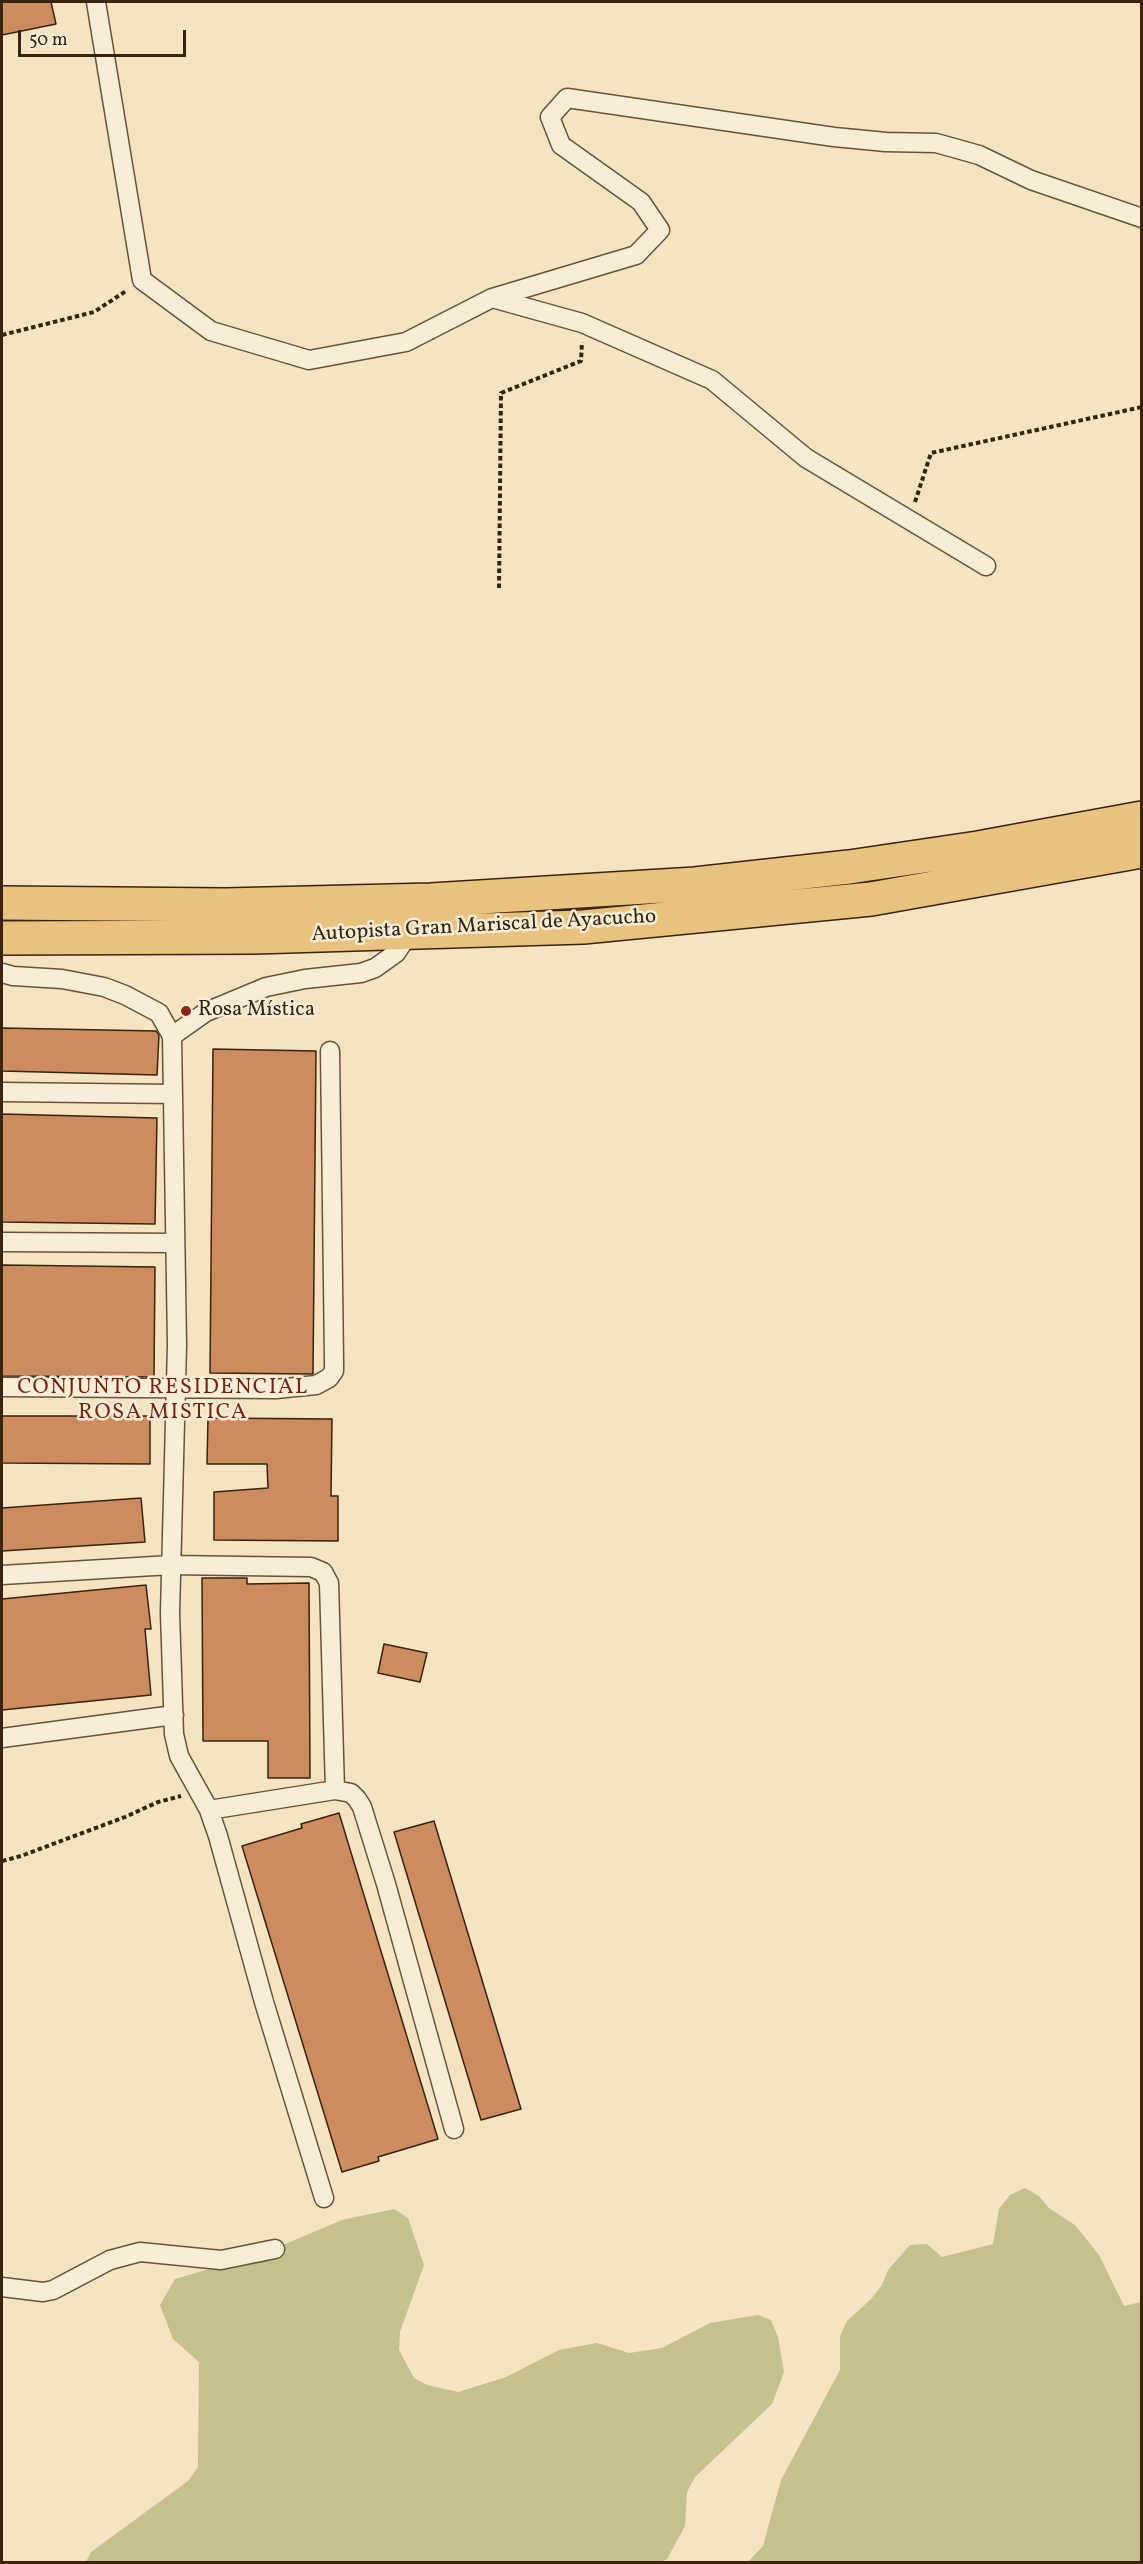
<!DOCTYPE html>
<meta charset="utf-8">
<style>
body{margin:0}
#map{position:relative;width:1143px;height:2564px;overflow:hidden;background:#f5e3c1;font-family:Vollkorn,serif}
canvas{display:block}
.frame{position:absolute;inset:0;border:3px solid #39230c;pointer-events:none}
.scale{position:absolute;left:18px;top:30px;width:168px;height:27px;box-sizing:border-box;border:3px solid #39230c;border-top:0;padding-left:8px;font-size:18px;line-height:21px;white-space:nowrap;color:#39230c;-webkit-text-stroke:4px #f8edd7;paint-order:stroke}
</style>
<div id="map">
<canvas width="1143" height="2564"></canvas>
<div class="frame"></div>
<div class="scale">50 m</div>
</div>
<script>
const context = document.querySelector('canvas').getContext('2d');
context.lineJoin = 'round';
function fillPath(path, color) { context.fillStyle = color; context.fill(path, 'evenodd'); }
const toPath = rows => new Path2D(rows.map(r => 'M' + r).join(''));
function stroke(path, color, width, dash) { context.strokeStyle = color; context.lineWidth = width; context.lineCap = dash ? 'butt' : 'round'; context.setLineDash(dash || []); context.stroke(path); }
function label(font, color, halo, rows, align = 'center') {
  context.font = font + ' Vollkorn,serif'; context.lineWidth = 5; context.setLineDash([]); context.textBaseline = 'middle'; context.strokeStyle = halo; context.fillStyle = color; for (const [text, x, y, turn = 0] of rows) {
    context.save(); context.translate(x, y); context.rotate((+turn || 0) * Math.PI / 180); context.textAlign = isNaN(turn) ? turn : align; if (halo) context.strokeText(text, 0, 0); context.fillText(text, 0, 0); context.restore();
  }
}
const green = toPath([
 [1025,2188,1039,2196,1049,2208,1075,2225,1099,2255,1124,2306,1141,2302,1141,2562,748,2562,763,2546,781,2480,840,2370,840,2336,847,2321,871,2299,882,2285,888,2270,910,2245,927,2244,942,2257,993,2244,999,2209,1010,2195],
 [394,2209,408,2218,424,2265,400,2332,399,2350,414,2378,427,2385,458,2392,506,2377,559,2350,597,2343,629,2353,662,2348,710,2323,758,2315,771,2320,778,2337,784,2372,772,2404,695,2477,687,2492,685,2526,667,2559,662,2562,86,2562,91,2552,188,2481,198,2467,199,2362,173,2339,160,2305,175,2279,264,2253,342,2220]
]);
const building = toPath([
 [2,2,51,2,56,24,2,35,2,2],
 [2,1028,156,1031,159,1035,157,1075,2,1071,2,1028],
 [213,1049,316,1051,313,1374,210,1373,213,1049],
 [2,1114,157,1118,155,1224,2,1222,2,1114],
 [2,1265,155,1267,154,1377,2,1376,2,1265],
 [2,1416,150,1416,150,1464,2,1463,2,1416],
 [208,1418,332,1419,331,1496,338,1496,338,1541,214,1540,214,1492,268,1488,267,1464,207,1464,208,1418],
 [141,1498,145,1542,2,1551,2,1508,141,1498],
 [202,1578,247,1578,247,1584,309,1583,310,1778,268,1778,268,1741,203,1741,202,1578],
 [146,1585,151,1629,145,1629,151,1695,2,1710,2,1599,146,1585],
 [384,1644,427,1653,420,1682,378,1673,384,1644],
 [339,1813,438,2139,378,2157,379,2161,342,2172,242,1846,302,1828,301,1824,339,1813],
 [434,1821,521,2109,481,2120,394,1832,434,1821]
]);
const path = toPath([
 [2,335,94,312,126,291],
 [915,502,931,453,1142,407],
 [499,588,501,393,581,361,582,342],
 [2,1861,21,1856,125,1817,158,1802,181,1796]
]);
const street = toPath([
 [96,2,142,280,211,331,309,360,406,342,492,298,582,323,712,380,806,458,986,566],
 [492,298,636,255,660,230,641,202,561,145,550,117,567,98,834,137,886,142,936,143,979,155,1031,180,1142,218],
 [2,973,13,976,62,979,104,987,125,995,159,1013,172,1036,177,1345,170,1613,174,1734,179,1756,209,1810,218,1836,264,2002,324,2198],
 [172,1036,206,1012,266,987,305,979,361,973,375,968,396,953,410,932],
 [2,1092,173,1094],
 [2,1242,175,1243],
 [2,1387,276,1389,316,1385,329,1378,334,1371,334,1361,330,1051],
 [2,1575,171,1565,311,1567,323,1572,329,1583,335,1790],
 [2,1738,174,1715],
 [209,1810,335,1790,351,1793,357,1799,362,1807,386,1884,454,2129],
 [2,2287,43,2292,53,2290,110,2260,140,2252,221,2260,275,2249]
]);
const highway = toPath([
 [2,903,226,905,431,900,695,884,849,867,978,848,1142,818],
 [2,938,255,937,583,927,871,899,1142,851]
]);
const markers = [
 [186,1011,6,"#8f2418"]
];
const streetNames = [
 ["Autopista Gran Mariscal de Ayacucho",484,927,-3]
];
const poiNames = [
 ["Rosa Mística",198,1011]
];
const neighbourhoodNames = [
 ["CONJUNTO RESIDENCIAL",163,1389],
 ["ROSA MISTICA",163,1414]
];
fillPath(green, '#c4c18d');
fillPath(building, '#cd8b60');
stroke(building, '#39230c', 1.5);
stroke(street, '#685339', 21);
stroke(highway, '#39230c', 36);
stroke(path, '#39230c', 4, [4.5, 3]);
stroke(street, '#f8edd7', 18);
stroke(highway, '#eac280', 33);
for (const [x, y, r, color] of markers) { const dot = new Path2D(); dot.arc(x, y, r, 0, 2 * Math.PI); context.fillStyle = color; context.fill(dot); stroke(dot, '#f8edd7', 2); }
label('21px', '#39230c', '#f8edd7', streetNames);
label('21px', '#39230c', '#f8edd7', poiNames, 'left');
context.letterSpacing = '1.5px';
label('22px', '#7a1f14', '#f8edd7', neighbourhoodNames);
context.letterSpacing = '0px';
</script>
